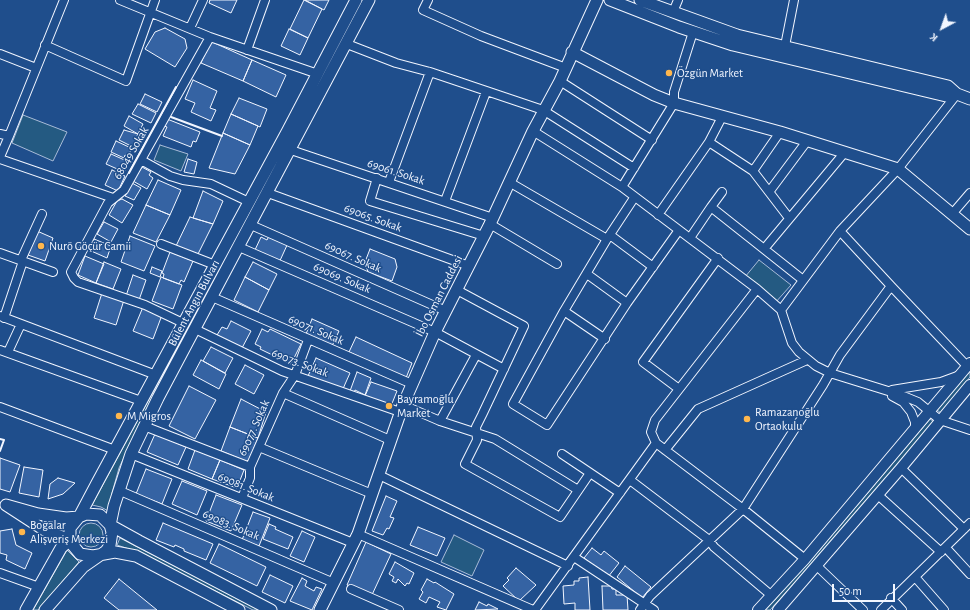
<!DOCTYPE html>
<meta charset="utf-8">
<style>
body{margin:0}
#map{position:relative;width:970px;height:610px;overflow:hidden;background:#1f4e8c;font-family:"Alegreya Sans",sans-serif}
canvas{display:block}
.north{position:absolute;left:922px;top:8px;width:40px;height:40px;-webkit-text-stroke:3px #1f4e8c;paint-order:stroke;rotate:221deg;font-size:11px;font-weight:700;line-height:16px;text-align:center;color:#f2f6ff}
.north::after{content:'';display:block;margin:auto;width:14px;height:18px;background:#f2f6ff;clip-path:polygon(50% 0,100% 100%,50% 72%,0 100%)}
.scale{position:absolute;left:832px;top:584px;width:63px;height:18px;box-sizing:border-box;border:2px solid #f2f6ff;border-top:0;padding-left:5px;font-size:12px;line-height:14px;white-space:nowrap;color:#f2f6ff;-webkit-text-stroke:3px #1f4e8c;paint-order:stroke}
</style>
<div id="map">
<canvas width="970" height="610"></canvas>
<div class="north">K</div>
<div class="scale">50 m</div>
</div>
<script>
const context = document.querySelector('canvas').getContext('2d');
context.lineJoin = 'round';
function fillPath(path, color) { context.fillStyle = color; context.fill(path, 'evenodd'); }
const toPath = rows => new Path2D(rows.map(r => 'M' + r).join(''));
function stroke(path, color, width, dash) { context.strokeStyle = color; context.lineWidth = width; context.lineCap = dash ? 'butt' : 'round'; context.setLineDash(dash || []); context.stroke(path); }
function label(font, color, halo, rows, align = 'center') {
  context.font = font + ' "Alegreya Sans",sans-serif'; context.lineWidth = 3; context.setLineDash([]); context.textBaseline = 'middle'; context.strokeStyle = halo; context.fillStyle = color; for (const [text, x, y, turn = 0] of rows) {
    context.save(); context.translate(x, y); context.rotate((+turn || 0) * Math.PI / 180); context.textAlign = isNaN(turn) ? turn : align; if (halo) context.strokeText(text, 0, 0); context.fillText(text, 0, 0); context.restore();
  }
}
const green = toPath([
 [362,0,365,0,144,414,119,468,112,493,110,512,101,507,92,505,337,50,362,0],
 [23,115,67,132,53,161,12,143,23,115],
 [160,145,188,154,181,171,154,160,160,145],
 [759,260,791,285,775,303,745,277,759,260],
 [970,371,970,377,941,413,937,410,970,371],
 [930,419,934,422,820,555,770,610,764,610,817,553,930,419],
 '79 535a12 12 0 1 1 24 0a12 12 0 1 1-24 0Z',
 [454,535,484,550,472,576,441,562,454,535],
 [120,538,191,574,259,610,253,610,138,552,117,545,120,538],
 [67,550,79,562,38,610,33,610,67,550]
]);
const building = toPath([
 [210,0,237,0,231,13,209,3,210,0],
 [304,0,322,9,308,38,290,29,304,0],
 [305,0,329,0,324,10,305,0],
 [165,28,185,39,187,48,175,67,145,49,155,32,165,28],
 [289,29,308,38,300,55,281,46,289,29],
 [210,41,252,60,243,81,201,63,210,41],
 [252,60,286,75,276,97,243,81,252,60],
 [193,80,217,91,210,108,216,110,211,121,191,112,195,103,185,99,193,80],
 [145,94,162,102,157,112,140,104,145,94],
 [239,98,267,109,260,127,231,114,239,98],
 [138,104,156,113,151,123,132,114,138,104],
 [231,114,258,126,250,145,223,133,231,114],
 [129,116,143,124,138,134,124,126,129,116],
 [167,119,200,132,196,142,193,141,191,147,163,136,167,127,164,126,167,119],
 [124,130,138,134,137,136,142,139,137,149,119,140,124,130],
 [223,133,250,145,235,174,209,168,223,133],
 [116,141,131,148,129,157,125,155,124,158,111,152,116,141],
 [111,154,129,162,124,172,106,164,111,154],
 [188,159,197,162,194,174,184,172,188,159],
 [142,167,151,172,149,175,153,178,147,189,133,181,142,167],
 [112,170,125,176,118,191,105,185,112,170],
 [158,180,181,190,170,215,146,205,158,180],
 [132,183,141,188,134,200,125,196,132,183],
 [203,191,223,201,213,224,193,218,203,191],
 [122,199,133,205,122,223,109,215,117,201,122,199],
 [146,205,170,215,156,242,133,233,146,205],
 [190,217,213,224,198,254,176,246,190,217],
 [104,222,118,229,111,242,97,234,104,222],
 [37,231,53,238,45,261,28,255,37,231],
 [270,234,288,243,278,265,254,252,261,237,267,240,270,234],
 [130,236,155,246,144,271,121,262,130,236],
 [94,239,111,246,107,258,89,250,94,239],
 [370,249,395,259,397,267,392,281,368,272,365,262,370,249],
 [170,252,193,261,184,282,181,280,179,284,163,278,164,274,162,273,170,252],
 [85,256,104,264,96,283,78,275,85,256],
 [104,262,121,269,113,289,96,283,104,262],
 [253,262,277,274,269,290,245,277,253,262],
 [152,267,162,271,160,277,150,273,152,267],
 [133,275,146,280,139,300,126,296,133,275],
 [161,277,182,285,173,309,152,301,161,277],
 [245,277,269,290,258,312,234,300,245,277],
 [102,293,124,300,116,325,94,318,102,293],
 [143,307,162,315,153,339,133,331,143,307],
 [312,319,339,331,332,346,306,334,312,319],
 [231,321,251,331,242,348,217,335,222,327,227,329,231,321],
 [262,329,268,332,270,329,301,344,291,364,260,349,261,347,255,344,262,329],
 [356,337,412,363,406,378,349,352,356,337],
 [211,347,233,358,225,373,203,361,211,347],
 [316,358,350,373,342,391,308,376,316,358],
 [201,360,226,374,219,389,193,375,201,360],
 [245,365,264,375,254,394,235,384,245,365],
 [357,372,371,378,365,395,355,390,354,393,350,391,357,372],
 [371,382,397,391,391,406,365,396,371,382],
 [189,386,216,400,195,439,169,426,189,386],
 [241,399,266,412,258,438,230,427,241,399],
 [230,427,258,438,248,462,221,451,230,427],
 [155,434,186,447,178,465,147,452,155,434],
 [195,450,220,460,212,479,188,469,195,450],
 [0,458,20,465,10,492,0,489,0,458],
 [220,460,244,470,237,488,212,479,220,460],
 [24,467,43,470,39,497,19,493,24,467],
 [146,469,172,479,162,504,136,494,146,469],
 [58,478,75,483,63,494,48,499,50,484,58,478],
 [182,481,207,491,197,515,172,504,182,481],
 [216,495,242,505,231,531,206,521,216,495],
 [386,496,397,501,390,517,394,518,389,529,387,528,383,535,372,531,386,496],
 [253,512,270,518,259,546,242,540,253,512],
 [163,523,213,544,206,560,184,551,184,549,175,545,174,547,156,540,163,523],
 [269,524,276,527,275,529,293,537,288,549,263,539,269,524],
 [418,527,445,538,437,556,410,545,418,527],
 [12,529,16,545,32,553,25,569,6,560,7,555,0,553,0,531,12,529],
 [302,531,315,537,304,562,290,556,302,531],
 [366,542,391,554,371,597,347,585,366,542],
 [219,544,266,567,257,586,210,563,219,544],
 [592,548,601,555,604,551,619,563,608,577,584,558,592,548],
 [395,562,414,573,409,584,407,583,405,586,398,579,396,583,392,581,394,577,389,574,395,562],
 [625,566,651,587,642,598,617,577,625,566],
 [516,568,536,585,519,601,503,586,509,580,507,578,516,568],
 [270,575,293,586,285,603,262,592,270,575],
 [588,577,590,610,575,610,575,603,564,604,563,586,574,585,574,581,579,581,579,578,588,577],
 [302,578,307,581,305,586,314,591,316,587,322,589,312,610,290,601,302,578],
 [119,579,157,610,119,610,104,598,119,579],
 [427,579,434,583,435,582,454,594,446,610,437,607,440,602,429,597,426,603,419,599,423,592,421,590,427,579],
 [602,586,611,586,612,589,616,589,616,595,627,595,628,610,603,610,602,586],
 [479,602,487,606,488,604,498,609,475,610,479,602]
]);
const minor = toPath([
 [120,0,210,37,318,74],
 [428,0,423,10,481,36,566,68],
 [673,12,678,0],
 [190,28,203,0],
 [347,44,396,63,430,72,543,110,634,168],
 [45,45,126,81,155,0],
 [785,46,794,0],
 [247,50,265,0],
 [0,54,36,68],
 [560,81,652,140],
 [533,131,622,187,757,289,781,310,792,343,799,352,816,366,830,373,901,395,918,402,940,420,970,430],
 [0,134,9,136,0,157],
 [9,136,64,0],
 [709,142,753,171,789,218],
 [291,150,493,218],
 [0,159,113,198],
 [141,160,170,176,183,180,211,184,249,202],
 [753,171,780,132],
 [377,178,370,201,484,236],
 [389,182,430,72],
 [509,182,607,239],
 [622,187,674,103,674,92,693,32],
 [769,192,807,141],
 [268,193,469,266],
 [634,198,607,239,564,311,513,404,547,425,627,303,679,230],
 [445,201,486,92],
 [711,207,722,192],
 [952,214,970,193],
 [658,215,709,142,722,117],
 [490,224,557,264],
 [251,225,446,311],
 [610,235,653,267],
 [690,238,711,207,764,249],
 [161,244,215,265],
 [239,247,435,332,504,369],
 [0,253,53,272],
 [21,260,42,214],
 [587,274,627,303],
 [803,280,764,249,845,152],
 [891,286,967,366],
 [757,289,655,420,651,432,656,443,743,509,805,559],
 [457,290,524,326,482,415,476,427,477,440,465,464,560,517,590,473],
 [212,297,412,384],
 [781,310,840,231,898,169,957,94],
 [564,311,605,339],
 [0,316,156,375],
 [4,318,23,261],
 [183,323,145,305,78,282,74,278,71,272,108,203,124,190,129,181,210,37],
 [195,329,282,371,400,412],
 [0,350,141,401],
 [8,352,21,324],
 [679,389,643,362,718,258],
 [892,390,941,382,960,375],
 [283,393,390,440],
 [892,396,903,402,911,412,915,422,915,428],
 [403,405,440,421,495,439,578,490],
 [0,407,115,450],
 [440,421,476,355],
 [144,426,250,467,283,393,295,375,308,340],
 [259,447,372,494],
 [665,450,698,409,807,360],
 [131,454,353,543],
 [562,454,620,493],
 [901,468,964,529],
 [379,475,568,566],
 [630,480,709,540,714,547,772,596],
 [118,490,334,583],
 [878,495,941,552],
 [242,498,250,478,250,467],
 [358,534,533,610],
 [946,548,970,574],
 [574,557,654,610],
 [817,566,863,610],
 [0,573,39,587],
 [915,577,944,610],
 [351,589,399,610],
 [891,598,902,610],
 [535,610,656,443],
 [640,610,650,596,743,509,823,385,840,355,891,286,840,231],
 [881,610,970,523]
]);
const tertiary = toPath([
 [758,610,805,559,970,363],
 [778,610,901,468,970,385]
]);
const secondary = toPath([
 [610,0,679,27,733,45,946,96,957,94],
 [640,0,737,35,948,86,957,94,970,99],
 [572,52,654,95,674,103,780,132,898,169,970,229],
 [70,540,46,531,6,505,38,514,66,518,79,517,86,514,100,515,110,525,139,541,271,610],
 [26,610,61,548,70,540],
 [45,610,83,567,106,551,110,545,112,532,110,525,114,506,131,454,158,398,369,0],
 [239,610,136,556,115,552,93,556,80,554,70,542,70,528,79,517,97,483,288,130,356,0],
 [320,610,358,534,403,405,435,332,490,224,533,131,560,81,597,0]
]);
const wall = toPath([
 [171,117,222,136],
 [129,173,176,87],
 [0,439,4,440,0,451]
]);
const markers = [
 [669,73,4,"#ffb74d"],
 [41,246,4,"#ffb74d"],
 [389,406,4,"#ffb74d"],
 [119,416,4,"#ffb74d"],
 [747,419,4,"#ffb74d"],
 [22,532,4,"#ffb74d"]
];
const poiNames = [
 ["Özgün Market",677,73],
 ["Nurö Göçür Camii",49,246],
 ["Bayramoğlu",397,399],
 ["Market",397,413],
 ["Ramazanoğlu",755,412],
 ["Ortaokulu",755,426],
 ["M Migros",127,416],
 ["Boğalar",30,525],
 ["Alışveriş Merkezi",30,539]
];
const streetNames = [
 ["68049 Sokak",131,153,-60],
 ["69061. Sokak",396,172,18],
 ["69065. Sokak",373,218,20],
 ["69067. Sokak",353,257,24],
 ["69069. Sokak",342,278,23],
 ["İbo Osman Caddesi",439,296,-63],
 ["Bülent Angın Bulvarı",194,303,-62],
 ["69071. Sokak",316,330,23],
 ["69073. Sokak",300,363,21],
 ["69077. Sokak",254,428,-66],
 ["69081. Sokak",246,487,22],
 ["69083. Sokak",231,525,23]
];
fillPath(green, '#245a82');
stroke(green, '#a8bbd7', 1);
fillPath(building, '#3563a3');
stroke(building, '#f2f6ff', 1);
stroke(minor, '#f2f6ff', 10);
stroke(tertiary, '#f2f6ff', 12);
stroke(secondary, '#f2f6ff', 13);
stroke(minor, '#1f4e8c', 8);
stroke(tertiary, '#1f4e8c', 10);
stroke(secondary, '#1f4e8c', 11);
stroke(wall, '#f2f6ff', 2);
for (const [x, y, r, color] of markers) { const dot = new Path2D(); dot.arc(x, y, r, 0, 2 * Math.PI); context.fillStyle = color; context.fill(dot); stroke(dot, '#1f4e8c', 1.5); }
label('12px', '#f2f6ff', '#1f4e8c', poiNames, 'left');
label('12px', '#f2f6ff', '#1f4e8c', streetNames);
</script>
